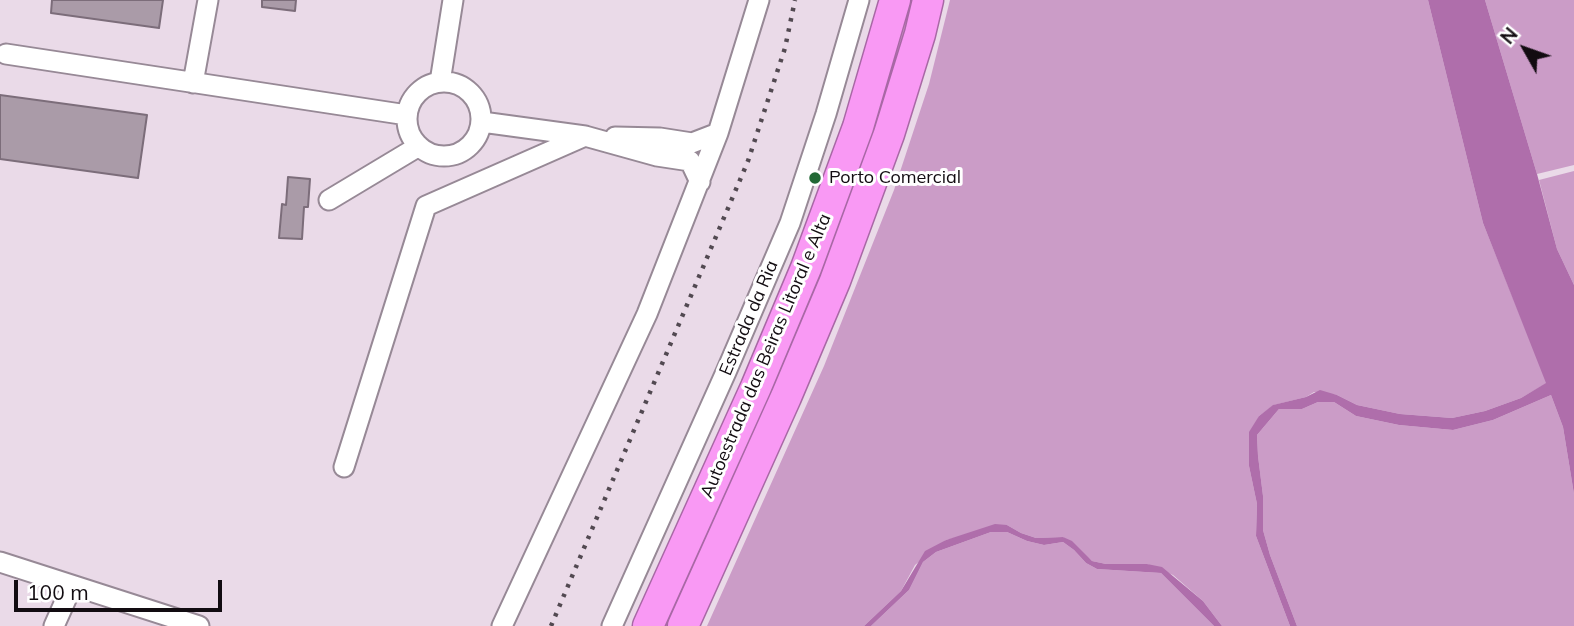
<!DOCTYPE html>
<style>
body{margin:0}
#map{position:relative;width:1574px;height:626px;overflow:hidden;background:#eadae8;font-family:Mulish,sans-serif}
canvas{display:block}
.north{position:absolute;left:1490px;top:14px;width:70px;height:70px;-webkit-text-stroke:5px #fff;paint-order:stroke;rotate:310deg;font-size:19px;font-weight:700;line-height:28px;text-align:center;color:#120c11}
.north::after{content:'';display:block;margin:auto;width:24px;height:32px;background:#120c11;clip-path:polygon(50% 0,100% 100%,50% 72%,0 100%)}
.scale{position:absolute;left:14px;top:580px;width:208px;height:32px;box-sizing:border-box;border:4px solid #120c11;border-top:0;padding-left:9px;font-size:21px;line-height:24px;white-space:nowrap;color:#120c11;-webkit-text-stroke:5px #fff;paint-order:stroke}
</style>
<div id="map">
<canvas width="1574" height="626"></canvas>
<div class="north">N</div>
<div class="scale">100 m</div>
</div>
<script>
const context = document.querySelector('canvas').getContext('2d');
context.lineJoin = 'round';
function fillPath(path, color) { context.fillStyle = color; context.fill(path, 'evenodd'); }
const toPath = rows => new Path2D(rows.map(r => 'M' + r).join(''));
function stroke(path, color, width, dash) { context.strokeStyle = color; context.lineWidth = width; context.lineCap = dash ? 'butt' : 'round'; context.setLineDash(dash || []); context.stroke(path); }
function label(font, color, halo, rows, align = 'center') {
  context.font = font + ' Mulish,sans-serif'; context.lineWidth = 6; context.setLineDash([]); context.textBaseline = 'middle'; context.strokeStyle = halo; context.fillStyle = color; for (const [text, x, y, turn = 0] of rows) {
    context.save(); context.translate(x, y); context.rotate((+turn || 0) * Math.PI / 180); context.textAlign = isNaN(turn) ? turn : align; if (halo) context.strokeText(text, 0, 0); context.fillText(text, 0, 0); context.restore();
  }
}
const green = toPath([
 [901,0,916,0,840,239,671,626,657,626],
 [950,0,1428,0,1483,223,1547,383,1521,398,1485,411,1452,418,1400,414,1357,405,1337,395,1314,392,1306,397,1274,405,1259,416,1249,466,1257,504,1256,536,1290,626,1222,626,1203,601,1173,575,1147,564,1106,564,1092,561,1063,537,1036,538,1021,533,1007,525,946,540,915,565,901,591,864,626,707,626,824,366,894,190,929,84],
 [1485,0,1574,0,1574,165,1537,174],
 [1574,171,1574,285,1557,249,1539,180],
 [1551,395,1563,427,1574,494,1574,626,1297,626,1270,555,1263,530,1263,496,1258,456,1257,435,1279,409,1302,409,1318,402,1334,402,1356,416,1399,425,1453,430,1493,420],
 [991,532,1007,532,1027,541,1044,545,1063,542,1074,550,1086,563,1097,569,1161,573,1214,626,871,626,909,590,923,562,936,552]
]);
const water = toPath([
 [1428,0,1485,0,1537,174,1557,249,1574,285,1574,494,1563,427,1551,395,1493,420,1453,430,1399,425,1356,416,1334,402,1318,402,1302,409,1279,409,1257,435,1258,456,1263,496,1263,530,1270,555,1297,626,1290,626,1256,536,1257,504,1249,466,1249,432,1259,416,1273,405,1306,397,1320,390,1337,395,1357,405,1400,414,1452,418,1485,411,1521,398,1546,383,1483,223],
 [995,524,1007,525,1021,533,1036,538,1063,537,1072,541,1092,561,1106,564,1147,564,1162,567,1203,601,1222,626,1214,626,1161,573,1097,569,1086,563,1074,550,1063,542,1044,545,1027,541,1007,532,991,532,936,552,923,562,909,590,871,626,864,626,901,591,925,551,946,540]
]);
const building = toPath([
 [52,0,163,0,159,28,51,13,52,0],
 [262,0,296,0,295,11,262,7,262,0],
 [0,95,147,115,138,178,0,159,0,95],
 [288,177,310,179,308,207,304,207,302,239,279,238,282,204,286,205,288,177]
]);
const minor = toPath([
 [6,54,407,115],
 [440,82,453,0],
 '407 119a37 37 0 1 1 74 0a37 37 0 1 1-74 0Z',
 [193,83,208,0],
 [482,122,585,136],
 [615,137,660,138,692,143,718,133],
 [329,200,419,146],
 [344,467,426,206,585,136,657,156,690,161,700,182],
 [0,562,199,626],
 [54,626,72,586],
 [502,626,647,314,718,133,759,0],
 [612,626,726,372,790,223,826,114,859,0]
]);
const highway = toPath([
 [648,626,756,387,806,268,858,127,895,0],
 [683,626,786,397,835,281,889,134,920,34,928,0]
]);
const rail = toPath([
 [551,626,748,161,785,48,795,0]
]);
const markers = [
 [815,178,7,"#226835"]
];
const poiNames = [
 ["Porto Comercial",829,178]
];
const streetNames = [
 ["Estrada da Ria",749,318,-67],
 ["Autoestrada das Beiras Litoral e Alta",766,356,-67]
];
fillPath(green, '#cb9cc7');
fillPath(water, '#af6eab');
fillPath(building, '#aa9ba8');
stroke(building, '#7c6d7a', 2);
stroke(minor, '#978996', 23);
stroke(highway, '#a868a5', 33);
stroke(minor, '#fff', 19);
stroke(highway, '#f999f4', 30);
stroke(rail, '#524951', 4.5, [3.5, 7]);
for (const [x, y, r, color] of markers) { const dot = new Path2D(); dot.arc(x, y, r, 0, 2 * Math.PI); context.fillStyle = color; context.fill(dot); stroke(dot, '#fff', 2.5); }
label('18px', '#120c11', '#fff', poiNames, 'left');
label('18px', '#120c11', '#fff', streetNames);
</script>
